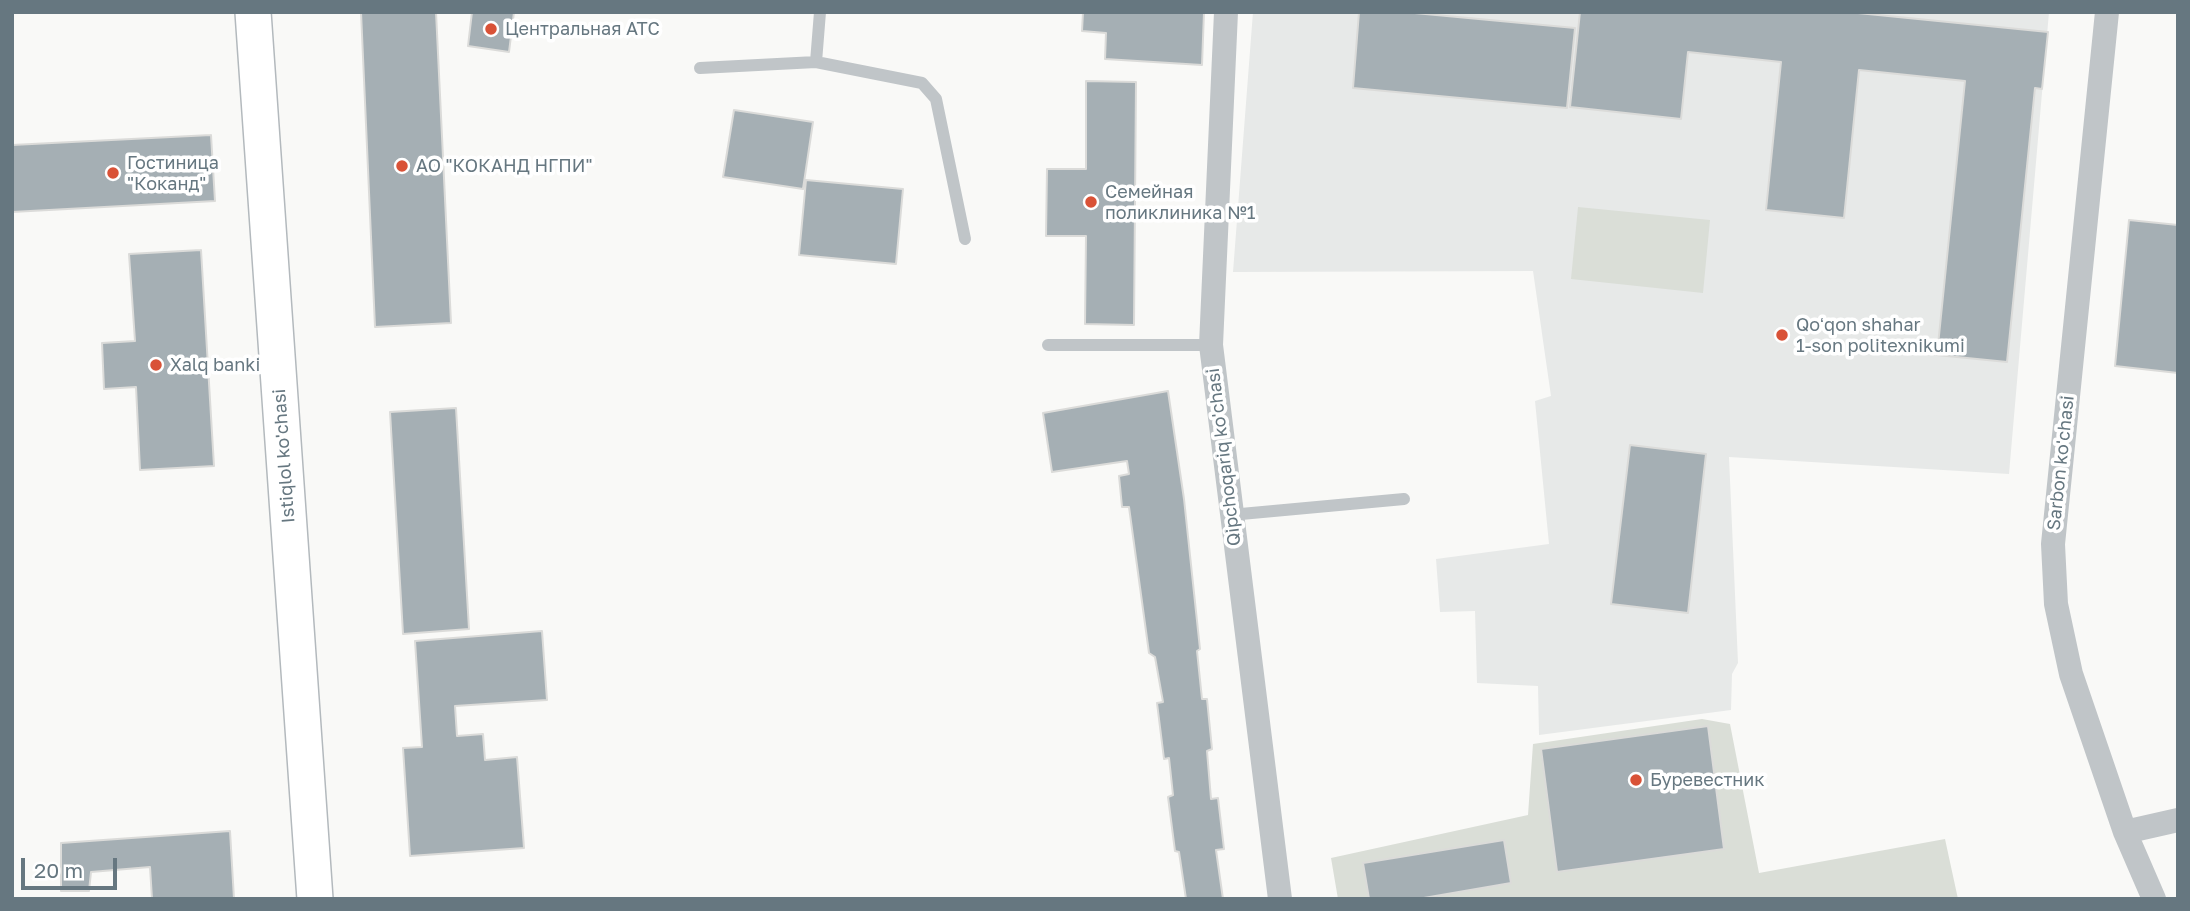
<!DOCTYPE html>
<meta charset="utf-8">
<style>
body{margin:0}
#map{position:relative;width:2190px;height:911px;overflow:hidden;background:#f9f9f7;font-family:"Golos Text",sans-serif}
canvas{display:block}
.frame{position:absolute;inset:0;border:14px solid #667780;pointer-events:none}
.scale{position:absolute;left:21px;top:858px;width:96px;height:32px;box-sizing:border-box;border:4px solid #667780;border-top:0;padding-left:9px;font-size:21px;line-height:24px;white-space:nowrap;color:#667780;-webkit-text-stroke:5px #fff;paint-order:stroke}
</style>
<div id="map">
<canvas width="2190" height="911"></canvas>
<div class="frame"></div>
<div class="scale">20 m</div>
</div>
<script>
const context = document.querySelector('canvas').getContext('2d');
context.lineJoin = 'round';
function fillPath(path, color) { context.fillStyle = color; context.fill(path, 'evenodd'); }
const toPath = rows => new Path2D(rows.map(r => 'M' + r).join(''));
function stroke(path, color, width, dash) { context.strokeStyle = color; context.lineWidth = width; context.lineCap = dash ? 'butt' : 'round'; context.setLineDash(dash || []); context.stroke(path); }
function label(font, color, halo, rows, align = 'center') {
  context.font = font + ' "Golos Text",sans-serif'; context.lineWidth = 7; context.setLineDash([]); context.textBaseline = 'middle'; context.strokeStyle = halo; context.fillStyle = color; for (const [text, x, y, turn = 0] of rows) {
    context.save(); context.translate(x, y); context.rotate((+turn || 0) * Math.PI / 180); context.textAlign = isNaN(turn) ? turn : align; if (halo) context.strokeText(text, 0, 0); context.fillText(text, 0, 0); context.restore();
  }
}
const built = toPath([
 [1253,12,2049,12,2009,474,1729,457,1738,663,1732,674,1731,710,1539,735,1538,686,1477,683,1475,611,1440,612,1436,559,1549,544,1535,401,1551,396,1533,271,1233,272]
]);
const green = toPath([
 [1578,207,1710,220,1703,293,1571,279],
 [1702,719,1730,724,1759,873,1945,839,1958,899,1338,899,1331,858,1528,815,1533,744]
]);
const building = toPath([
 [361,12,436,12,451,323,375,327,361,12],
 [472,12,514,12,509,52,468,46,472,12],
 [1083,12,1204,12,1202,65,1105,59,1106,33,1082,31,1083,12],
 [1359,12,1404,12,1575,28,1567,108,1353,88,1359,12],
 [1580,12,1848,12,2048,32,2042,89,2035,88,2007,362,1937,355,1965,81,1859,70,1844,218,1766,210,1781,62,1688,52,1681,119,1570,107,1580,12],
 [1086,81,1136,82,1134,325,1085,324,1086,236,1046,236,1047,169,1086,169,1086,81],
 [734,110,813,122,803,189,723,177,734,110],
 [211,135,215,201,12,212,12,145,211,135],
 [806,180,903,189,896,264,799,255,806,180],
 [2129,220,2178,225,2178,373,2115,366,2129,220],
 [201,250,214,466,140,470,136,387,104,389,102,343,135,341,129,254,201,250],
 [1168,391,1184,499,1200,649,1197,651,1202,699,1207,699,1212,749,1207,751,1211,799,1218,798,1224,849,1216,850,1223,899,1186,899,1179,852,1175,851,1168,797,1173,795,1169,758,1164,759,1157,703,1163,702,1155,657,1149,653,1129,507,1122,507,1119,476,1129,474,1127,461,1052,472,1043,413,1168,391],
 [456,408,469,629,403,634,390,412,456,408],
 [1630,445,1706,454,1688,613,1611,604,1630,445],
 [542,631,547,700,455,706,457,736,483,734,485,760,517,757,524,848,410,856,403,748,422,747,415,641,542,631],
 [1708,726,1724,849,1557,872,1541,749,1708,726],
 [230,831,234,899,152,899,150,867,91,872,89,891,61,891,61,843,230,831],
 [1504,840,1511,883,1418,899,1369,899,1363,863,1504,840]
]);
const lane = toPath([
 [816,62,922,83,936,99,965,239],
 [700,68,816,62,820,12],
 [1048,345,1211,345],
 [1230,515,1404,499]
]);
const street = toPath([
 [1226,12,1211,345,1280,899],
 [2107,12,2053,544,2056,604,2071,674,2125,832,2154,899],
 [2125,832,2178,820]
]);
const secondary = toPath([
 [253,12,315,899]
]);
const markers = [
 [491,29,7,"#d95237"],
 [402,166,7,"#d95237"],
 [113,173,7,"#d95237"],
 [1091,202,7,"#d95237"],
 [1782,335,7,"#d95237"],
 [156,365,7,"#d95237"],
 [1636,780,7,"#d95237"]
];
const poiNames = [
 ["Центральная АТС",505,29],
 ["Гостиница",127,163],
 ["\"Коканд\"",127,184],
 ["АО \"КОКАНД НГПИ\"",416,166],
 ["Семейная",1105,192],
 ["поликлиника №1",1105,213],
 ["Qoʻqon shahar",1796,325],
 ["1-son politexnikumi",1796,346],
 ["Xalq banki",170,365],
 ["Буревестник",1650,780]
];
const streetNames = [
 ["Istiqlol ko'chasi",284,456,-94],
 ["Qipchoqariq ko'chasi",1224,457,-97],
 ["Sarbon ko'chasi",2061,463,-84]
];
fillPath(built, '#e7e9e8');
fillPath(green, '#daded7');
fillPath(building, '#a5afb4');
stroke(building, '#dbdbd9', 2);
stroke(secondary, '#b3b9bd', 38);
stroke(lane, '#c0c5c8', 12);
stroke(street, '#c0c5c8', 24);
stroke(secondary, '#fff', 35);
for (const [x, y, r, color] of markers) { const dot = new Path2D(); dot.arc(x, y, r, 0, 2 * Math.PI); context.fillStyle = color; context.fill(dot); stroke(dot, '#fff', 2.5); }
label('18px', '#667780', '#fff', poiNames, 'left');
label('18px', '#667780', '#fff', streetNames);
</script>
